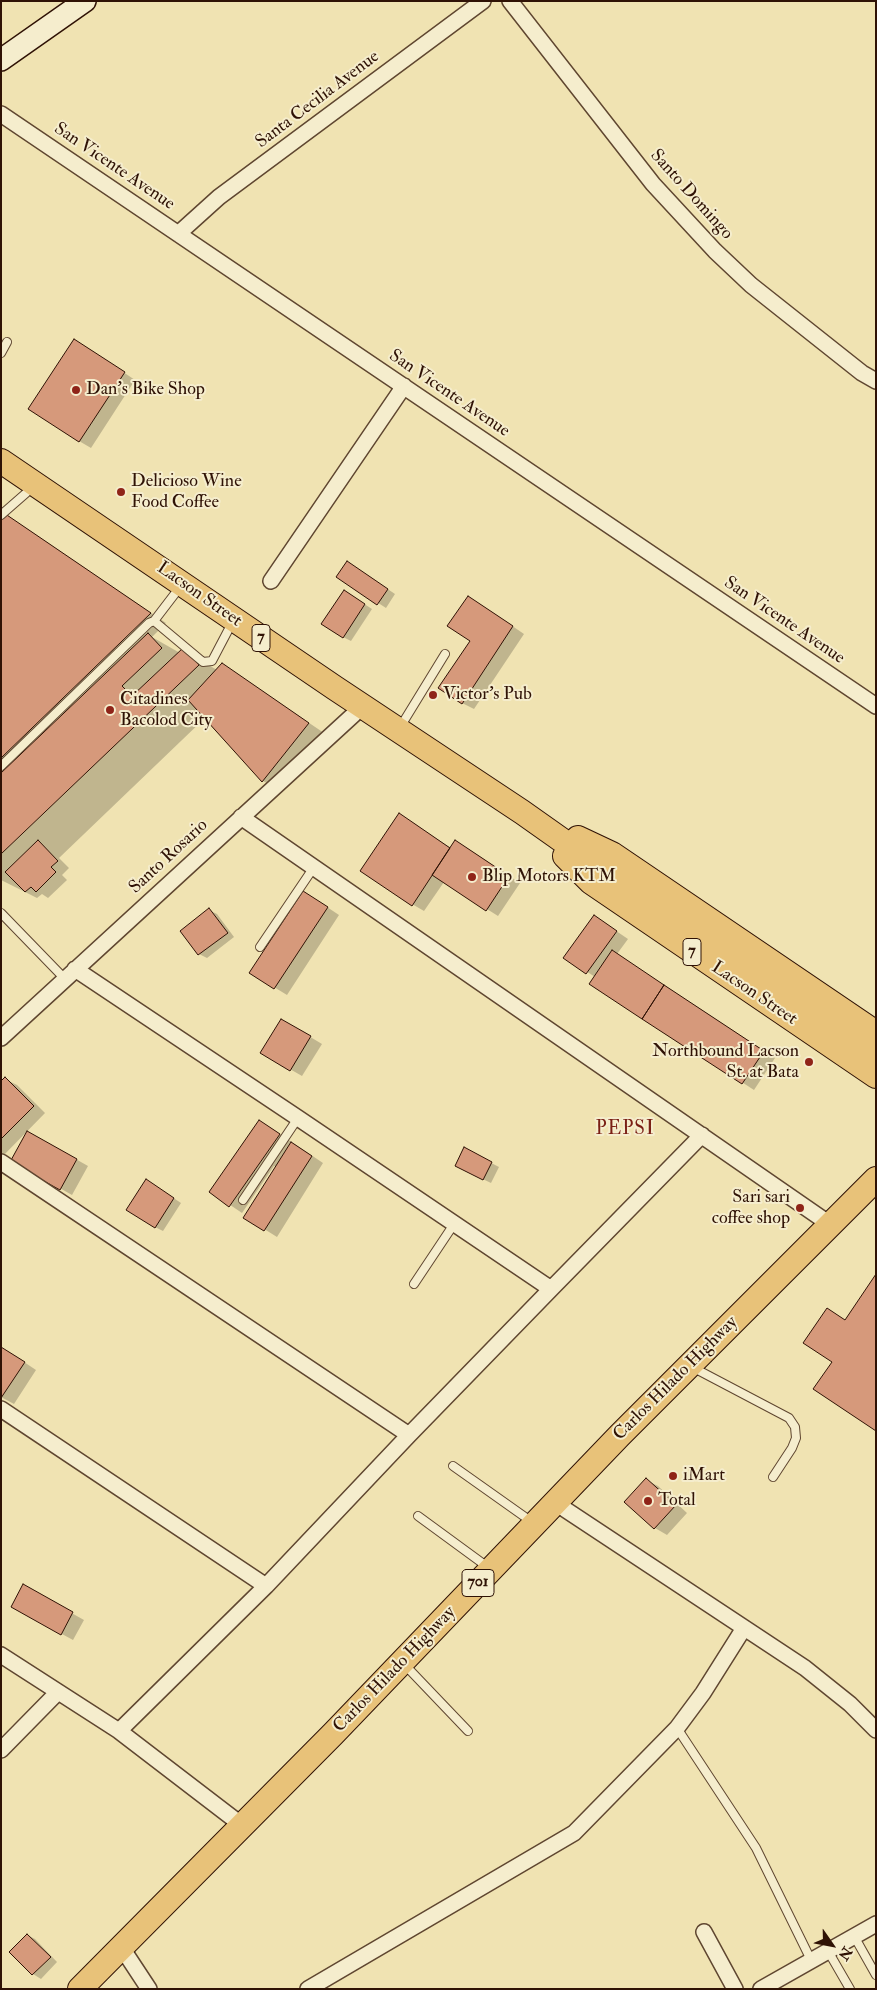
<!DOCTYPE html>
<style>
body{margin:0}
#map{position:relative;width:877px;height:1990px;overflow:hidden;background:#f0e3b2;font-family:"IM FELL Double Pica",serif}
canvas{display:block}
.frame{position:absolute;inset:0;border:2px solid #2f1205;pointer-events:none}
.north{position:absolute;left:807px;top:1920px;width:50px;height:50px;-webkit-text-stroke:4px #f5edcd;paint-order:stroke;rotate:123deg;font-size:14px;font-weight:700;line-height:20px;text-align:center;color:#2f1205}
.north::after{content:'';display:block;margin:auto;width:18px;height:22px;background:#2f1205;clip-path:polygon(50% 0,100% 100%,50% 72%,0 100%)}
</style>
<div id="map">
<canvas width="877" height="1990"></canvas>
<div class="frame"></div>
<div class="north">N</div>
</div>
<script>
const context = document.querySelector('canvas').getContext('2d');
context.lineJoin = 'round';
function fillPath(path, color) { context.fillStyle = color; context.fill(path, 'evenodd'); }
const toPath = rows => new Path2D(rows.map(r => 'M' + r).join(''));
function stroke(path, color, width, dash) { context.strokeStyle = color; context.lineWidth = width; context.lineCap = dash ? 'butt' : 'round'; context.setLineDash(dash || []); context.stroke(path); }
function label(font, color, halo, rows, align = 'center') {
  context.font = font + ' "IM FELL Double Pica",serif'; context.lineWidth = 4; context.setLineDash([]); context.textBaseline = 'middle'; context.strokeStyle = halo; context.fillStyle = color; for (const [text, x, y, turn = 0] of rows) {
    context.save(); context.translate(x, y); context.rotate((+turn || 0) * Math.PI / 180); context.textAlign = isNaN(turn) ? turn : align; if (halo) context.strokeText(text, 0, 0); context.fillText(text, 0, 0); context.restore();
  }
}
const shadow = toPath([
 [86,347,135,380,91,448,79,441],
 [1,511,166,623,152,637,180,653,183,650,217,670,222,664,324,733,279,790,263,781,206,717,59,858,69,868,62,875,67,880,48,898,42,894,37,898,1,880],
 [355,567,395,594,386,608,338,577],
 [352,596,372,609,351,641,343,637],
 [480,604,524,634,474,709,462,703,471,640],
 [411,822,451,848,467,848,520,883,498,916,444,882,424,911,412,904],
 [315,899,339,915,287,995,251,973],
 [209,910,217,914,234,937,207,958,199,954],
 [594,916,628,939,617,954,775,1058,754,1090,643,1018,595,977,565,957],
 [282,1020,322,1044,302,1076,262,1053],
 [5,1079,17,1085,45,1113,2,1157,1,1083],
 [271,1128,323,1163,277,1237,245,1217,276,1167,274,1166,242,1213,211,1192],
 [28,1132,88,1166,72,1195,12,1161],
 [464,1149,499,1167,491,1183,464,1170],
 [154,1185,181,1203,163,1231,155,1227],
 [9,1352,36,1370,14,1404,1,1397],
 [646,1480,658,1486,687,1513,667,1535,655,1528,626,1502],
 [23,1586,84,1620,73,1640,12,1607],
 [27,1935,35,1939,57,1962,41,1979,33,1974,11,1952]
]);
const building = toPath([
 [74,339,125,372,79,442,28,409,74,339],
 [1,511,151,613,1,758,1,511],
 [347,561,388,589,377,605,336,577,347,561],
 [344,590,365,604,343,638,321,624,344,590],
 [468,596,513,626,462,704,438,688,470,641,447,626,468,596],
 [148,633,162,648,122,686,132,696,183,648,199,665,1,854,1,773,148,633],
 [222,663,309,723,262,782,188,700,222,663],
 [399,813,450,848,412,906,360,871,399,813],
 [38,840,58,861,51,867,56,872,36,892,31,887,25,892,5,872,38,840],
 [455,840,509,876,486,911,432,875,455,840],
 [303,891,328,907,274,989,249,973,303,891],
 [209,908,228,933,198,955,180,931,209,908],
 [594,915,617,931,586,974,563,958,594,915],
 [612,950,664,985,642,1019,589,984,612,950],
 [664,985,764,1051,742,1084,642,1019,664,985],
 [281,1019,311,1036,290,1071,260,1053,281,1019],
 [5,1077,34,1106,1,1139,1,1081,5,1077],
 [259,1120,280,1134,229,1207,209,1192,259,1120],
 [27,1131,77,1159,60,1190,10,1162,27,1131],
 [291,1142,312,1156,264,1231,243,1218,291,1142],
 [464,1147,492,1162,483,1180,455,1166,464,1147],
 [146,1179,174,1198,155,1228,126,1210,146,1179],
 [876,1274,876,1431,813,1389,832,1362,803,1343,827,1308,845,1320,876,1274],
 [1,1347,25,1362,1,1398,1,1347],
 [646,1478,676,1505,654,1529,624,1502,646,1478],
 [23,1584,73,1612,61,1635,11,1607,23,1584],
 [27,1934,51,1957,32,1975,9,1952,27,1934]
]);
const lane = toPath([
 [1,353,7,342],
 [1,515,33,487],
 [154,621,180,587],
 [399,729,445,654],
 [1,766,149,623,154,621,203,662,212,661,233,621],
 [1,913,65,979],
 [260,947,314,867],
 [243,1200,298,1118],
 [414,1284,454,1224],
 [692,1367,789,1418,795,1427,796,1438,792,1448,773,1477],
 [453,1466,532,1522],
 [418,1516,489,1568],
 [404,1664,468,1731],
 [677,1728,756,1848,811,1960],
 [854,1936,876,1975],
 [828,1951,850,1989]
]);
const street = toPath([
 [510,1,653,184,715,251,751,285,862,373,876,381],
 [1,114,876,706],
 [178,234,219,197,483,1],
 [271,581,404,386],
 [241,817,831,1225],
 [75,969,298,1118,551,1289,409,1435,266,1586,119,1731],
 [1,1038,363,706],
 [1,1162,409,1435],
 [551,1289,702,1135],
 [1,1409,266,1586],
 [554,1502,805,1668,850,1704,876,1730],
 [1,1655,119,1731,243,1826],
 [1,1750,58,1692],
 [704,1932,735,1989],
 [122,1948,149,1989],
 [308,1989,574,1833,677,1728,703,1693,744,1628],
 [761,1989,876,1924]
]);
const secondary = toPath([
 [1,60,85,1]
]);
const primary = toPath([
 [1,461,335,688,522,812,679,923,876,1056],
 [578,838,612,854,876,1033],
 [565,856,591,882,876,1076],
 [80,1989,333,1734,620,1435,876,1179]
]);
const markers = [
 [76,390,5,"#8f2418"],
 [121,492,5,"#8f2418"],
 [433,695,5,"#8f2418"],
 [110,710,5,"#8f2418"],
 [472,877,5,"#8f2418"],
 [809,1062,5,"#8f2418"],
 [800,1208,5,"#8f2418"],
 [673,1476,5,"#8f2418"],
 [648,1501,5,"#8f2418"]
];
const shields = [
 [261,638,18],
 [692,952,18],
 [478,1583,32]
];
const shieldNames = [
 ["7",261,638],
 ["7",692,952],
 ["701",478,1583]
];
const streetNames = [
 ["Santa Cecilia Avenue",318,100,-37],
 ["San Vicente Avenue",114,167,34],
 ["Santo Domingo",691,195,48],
 ["San Vicente Avenue",449,394,34],
 ["Lacson Street",199,595,35],
 ["San Vicente Avenue",784,621,34],
 ["Santo Rosario",169,857,-43],
 ["Lacson Street",754,994,34],
 ["Carlos Hilado Highway",676,1379,-45],
 ["Carlos Hilado Highway",395,1670,-46]
];
const poiNames = [
 ["Dan's Bike Shop",86,390],
 ["Delicioso Wine",131,482],
 ["Food Coffee",131,503],
 ["Victor's Pub",443,695],
 ["Citadines",120,700],
 ["Bacolod City",120,721],
 ["Blip Motors KTM",482,877],
 ["Northbound Lacson",799,1052,"right"],
 ["St. at Bata",799,1073,"right"],
 ["Sari sari",790,1198,"right"],
 ["coffee shop",790,1219,"right"],
 ["iMart",683,1476],
 ["Total",658,1501]
];
const neighbourhoodNames = [
 ["PEPSI",625,1130]
];
fillPath(shadow, '#0003');
fillPath(building, '#d6997b');
stroke(building, '#2f1205', 1);
stroke(lane, '#5f4630', 10);
stroke(street, '#5f4630', 18);
stroke(secondary, '#2f1205', 24);
stroke(primary, '#2f1205', 26);
stroke(lane, '#f5edcd', 8);
stroke(street, '#f5edcd', 15);
stroke(secondary, '#f5edcd', 21);
stroke(primary, '#e8c279', 24);
for (const [x, y, r, color] of markers) { const dot = new Path2D(); dot.arc(x, y, r, 0, 2 * Math.PI); context.fillStyle = color; context.fill(dot); stroke(dot, '#f5edcd', 2); }
for (const [x, y, w] of shields) { const box = new Path2D(); box.roundRect(x - w / 2, y - 13.5, w, 27, 4); context.fillStyle = '#f5edcd'; context.fill(box); stroke(box, '#2f1205', 1); }
label('bold 16px', '#2f1205', null, shieldNames);
label('18px', '#2f1205', '#f5edcd', streetNames);
label('18px', '#2f1205', '#f5edcd', poiNames, 'left');
context.letterSpacing = '1px';
label('19px', '#7a1f14', '#f5edcd', neighbourhoodNames);
context.letterSpacing = '0px';
</script>
